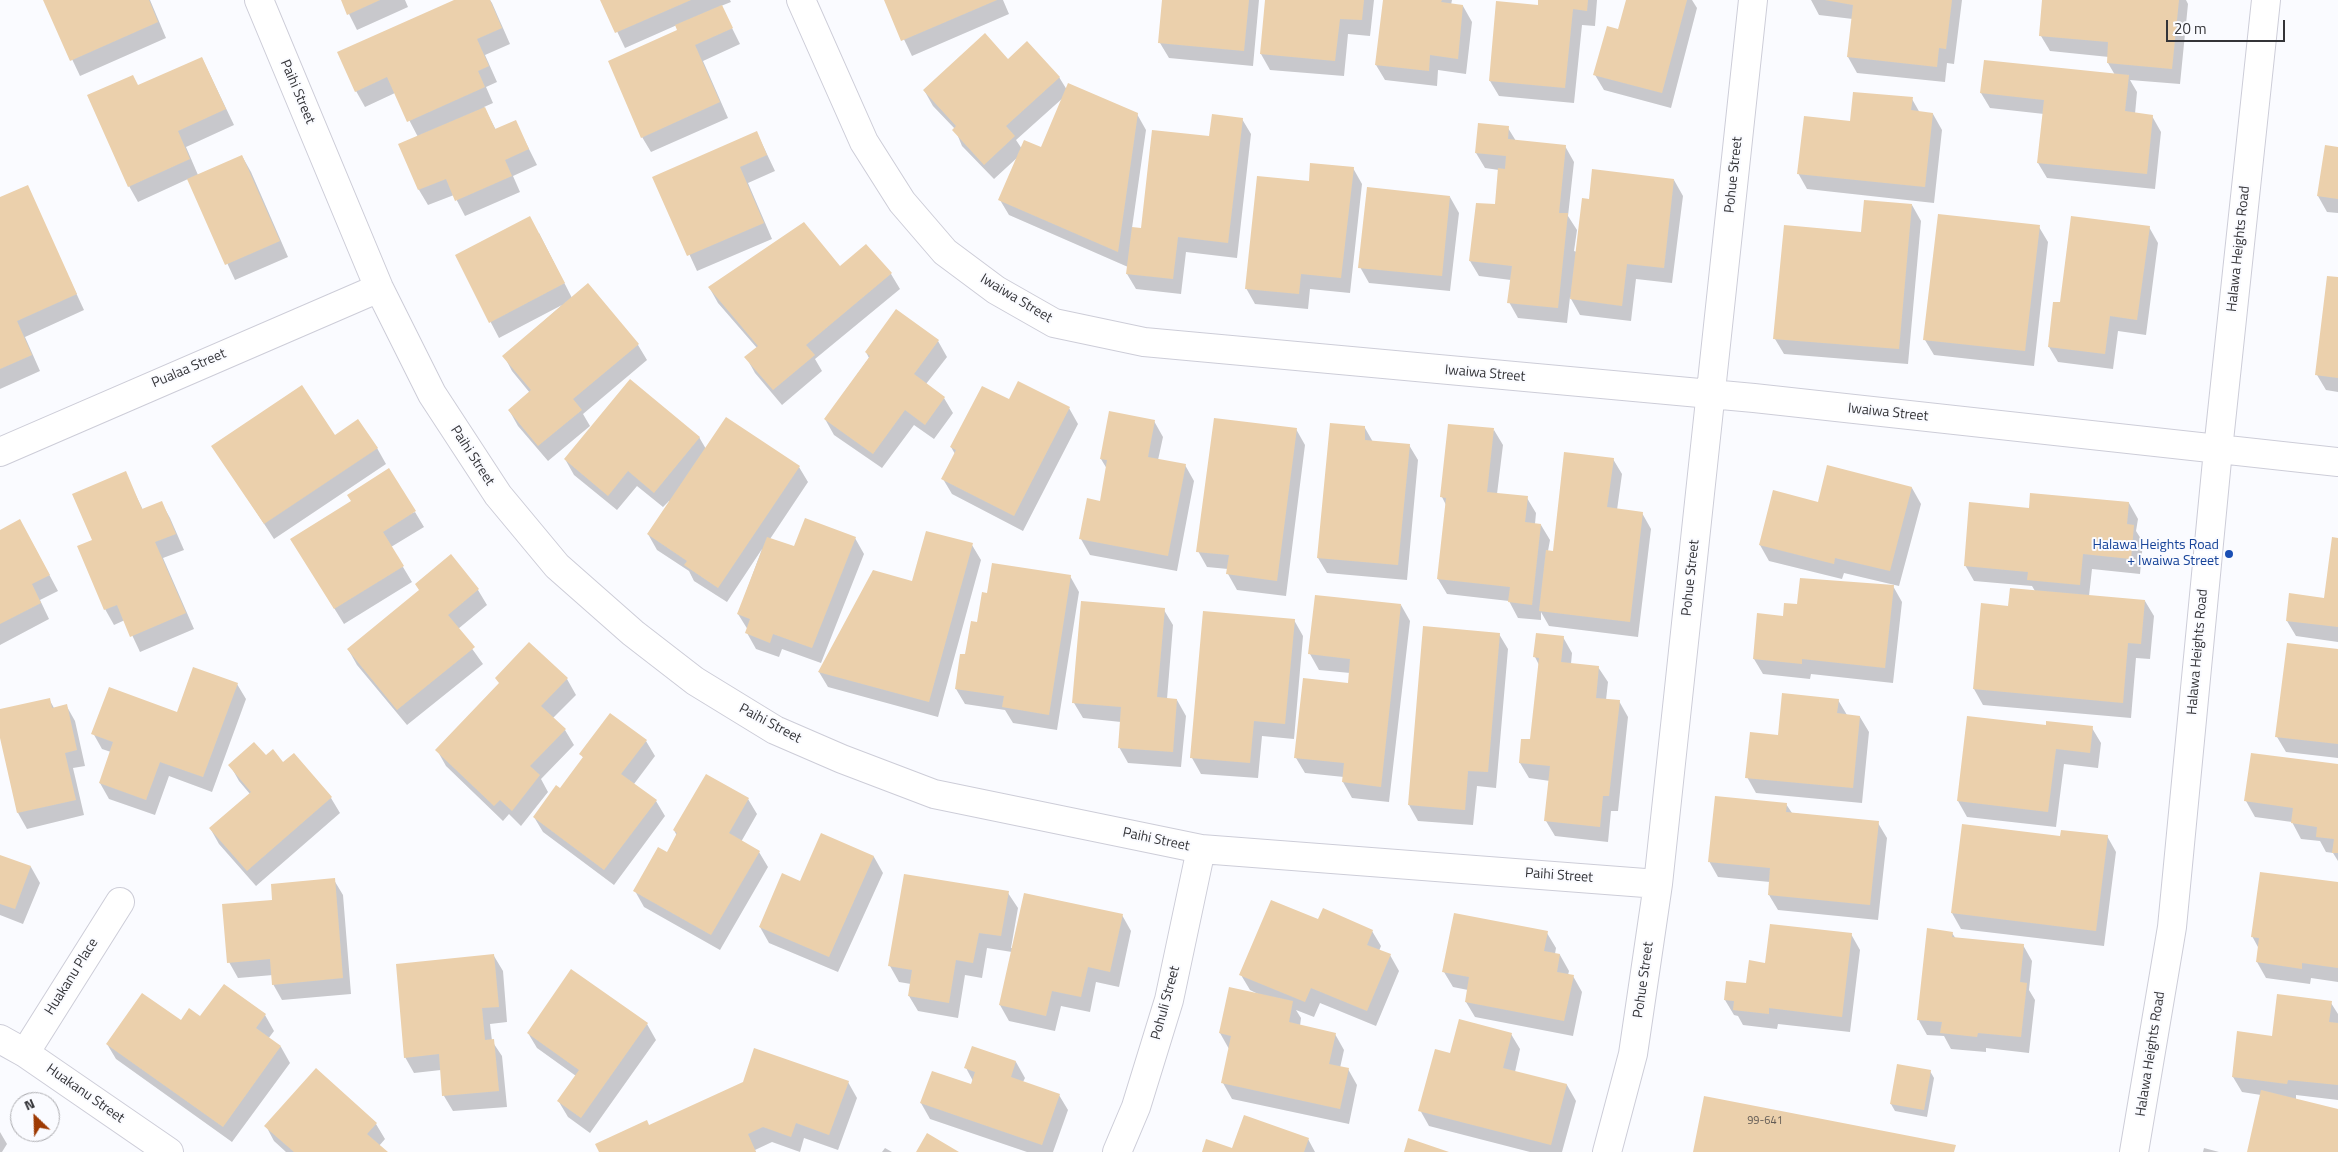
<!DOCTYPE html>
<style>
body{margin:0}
#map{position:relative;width:2338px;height:1152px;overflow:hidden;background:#fafbff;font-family:"Titillium Web",sans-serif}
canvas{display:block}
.north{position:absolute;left:10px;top:1092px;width:50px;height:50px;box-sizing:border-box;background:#fafbff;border:1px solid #ababaf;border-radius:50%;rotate:336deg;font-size:14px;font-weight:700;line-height:20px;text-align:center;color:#343438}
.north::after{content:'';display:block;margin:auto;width:18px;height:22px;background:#9e3a03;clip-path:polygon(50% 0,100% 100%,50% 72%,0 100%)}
.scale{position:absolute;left:2166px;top:20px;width:119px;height:22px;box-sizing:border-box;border:2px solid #343438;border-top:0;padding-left:6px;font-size:15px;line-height:18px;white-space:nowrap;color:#343438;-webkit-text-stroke:4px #fafbff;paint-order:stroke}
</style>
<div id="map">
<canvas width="2338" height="1152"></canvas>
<div class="north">N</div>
<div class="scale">20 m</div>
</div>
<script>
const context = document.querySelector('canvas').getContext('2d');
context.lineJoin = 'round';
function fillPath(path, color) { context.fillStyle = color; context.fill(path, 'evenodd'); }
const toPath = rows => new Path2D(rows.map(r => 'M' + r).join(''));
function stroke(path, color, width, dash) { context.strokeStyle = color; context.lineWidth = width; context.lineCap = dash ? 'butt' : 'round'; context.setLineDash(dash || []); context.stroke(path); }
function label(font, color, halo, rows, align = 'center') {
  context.font = font + ' "Titillium Web",sans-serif'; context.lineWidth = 4; context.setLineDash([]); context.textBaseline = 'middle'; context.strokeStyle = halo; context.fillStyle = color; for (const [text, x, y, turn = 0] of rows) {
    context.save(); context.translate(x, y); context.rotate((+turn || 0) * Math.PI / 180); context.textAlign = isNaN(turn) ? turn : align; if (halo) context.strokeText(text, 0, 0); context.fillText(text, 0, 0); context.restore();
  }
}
const shadow = toPath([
 [44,0,150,0,166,38,80,76],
 [342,0,405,0,408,7,357,30],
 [457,0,490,0,492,3,510,44,485,55,497,82,486,87,493,103,484,107,496,130,515,121,537,165,513,176,520,192,465,216,454,195,428,205,419,190,400,145,418,137,395,93,365,107,356,91],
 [602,0,730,0,731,2,721,6,740,44,703,61,728,118,651,152,642,137,679,31,677,25,625,48],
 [885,0,1003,0,1009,14,912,56],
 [1164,0,1259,0,1253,66,1169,58,1160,43],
 [1267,0,1374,0,1370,36,1348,34,1344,76,1270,70,1261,54],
 [1384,0,1452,0,1451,5,1463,6,1472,22,1466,74,1438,70,1437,86,1385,80,1376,65],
 [1540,0,1597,0,1595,26,1582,25,1574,103,1499,96,1490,81,1539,6],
 [1628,0,1692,0,1697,8,1671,108,1604,90,1595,75,1619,31],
 [1811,0,1962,0,1954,64,1947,63,1945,82,1857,73,1848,57,1853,19,1819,15],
 [2044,0,2186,0,2188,4,2180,84,2130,80,2137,92,2135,114,2152,116,2161,132,2155,189,2047,178,2038,163,2044,114,1990,108,1981,93,2115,75,2108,63,2109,57,2050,51,2041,36],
 [202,58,234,125,186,147,198,175,242,156,251,172,288,257,235,280,188,179,138,202,129,186,139,87],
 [1008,60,1059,77,1067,90,1137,114,1146,130,1132,228,1142,229,1210,138,1242,119,1251,134,1237,258,1186,252,1181,294,1136,289,1127,274,1128,267,1009,215,1000,200,1019,156,994,179,962,146,955,129,933,106,924,90],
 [1064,97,1042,149,1022,149,1016,140],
 [1912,99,1920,113,1933,114,1942,130,1934,203,1807,189,1798,173,1851,123],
 [1508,128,1516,141,1565,146,1574,162,1568,216,1577,230,1574,251,1577,252,1590,201,1674,180,1683,196,1672,283,1636,279,1631,321,1580,315,1570,297,1567,323,1518,318,1509,302,1511,280,1479,276,1470,261,1496,206,1499,170,1485,168,1476,153],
 [757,133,775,171,748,183,772,239,697,271,654,177],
 [2326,147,2338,148,2338,213,2327,212,2318,196],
 [1353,168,1362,184,1350,293,1310,289,1308,309,1255,304,1246,288,1310,183],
 [27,187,84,310,25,337,40,371,0,389,0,199],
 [1450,197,1459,213,1450,291,1369,283,1360,267],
 [1912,205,1921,221,1908,364,1784,354,1775,339,1862,233],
 [2039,227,2048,242,2034,366,1934,355,1925,340],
 [2149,227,2158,243,2146,335,2118,331,2113,369,2058,362,2049,347],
 [539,233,572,298,638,345,647,360,583,414,590,426,548,461,518,426,509,410,530,393,512,371,504,356,562,305,499,338,456,256],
 [840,267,891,274,900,289,815,359,822,371,782,405,755,373,746,357,757,348,718,303,709,287],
 [2338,278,2338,392,2326,390,2317,375],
 [938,341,947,357,926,384,944,398,953,413,934,439,914,425,882,468,834,435,825,419,869,358,866,352],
 [1069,408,1078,424,1023,531,952,494,943,479,955,454,951,447],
 [1154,421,1163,437,1158,460,1185,465,1194,481,1177,571,1090,555,1081,539,1101,502,1107,469,1101,459],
 [1365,428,1373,442,1409,445,1418,460,1407,580,1327,573,1318,558],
 [1296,429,1305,445,1286,596,1237,590,1228,574,1228,569,1207,567,1198,551],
 [1494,430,1503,445,1497,494,1527,498,1536,513,1535,524,1541,525,1550,540,1548,551,1554,552,1613,459,1622,474,1617,510,1642,513,1651,529,1638,637,1549,626,1541,612,1541,620,1518,618,1509,601,1447,594,1438,579,1446,505,1442,497],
 [335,437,377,448,386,464,274,539,213,446],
 [699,437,706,449,799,467,808,482,770,539,795,548,855,538,864,554,821,663,782,649,779,657,756,649,747,633,748,630,738,614,762,549,727,602,694,581,689,571,657,550,648,534,670,502,669,501,663,507,637,486,617,510,574,475,565,459],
 [125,473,143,510,161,502,170,518,184,550,163,558,194,629,140,652,125,620,114,625,105,609,93,540],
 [1912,488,1921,504,1899,586,1844,573,1842,579,1769,561,1760,545,1819,503],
 [2129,503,2138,519,2136,531,2143,542,2140,574,2092,569,2089,596,2145,601,2154,616,2150,659,2136,658,2131,718,1983,705,1974,689,1982,604,2010,607,2035,591,2032,586,1974,581,1965,565,2030,509],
 [415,512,424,527,391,547,412,582,344,624,301,555],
 [0,531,29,537,58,591,40,600,49,619,0,645],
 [2338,539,2338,642,2296,636,2287,621,2325,599],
 [972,545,981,560,938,717,828,687,819,672,913,583],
 [451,556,478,590,487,605,458,629,483,664,407,725,357,665,348,649,420,591],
 [1070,576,1079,592,1057,730,1013,723,1005,710,965,704,956,689,988,594],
 [1893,586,1902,602,1893,683,1811,674,1810,679,1763,674,1754,659,1784,617,1798,606],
 [1401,605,1410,621,1389,802,1352,798,1343,782,1344,777,1305,773,1296,758,1349,684,1350,673,1319,670,1310,654],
 [1164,610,1173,625,1167,699,1177,700,1186,716,1181,767,1128,763,1119,747,1121,722,1083,718,1074,703],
 [1294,620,1303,636,1294,739,1262,736,1258,778,1201,774,1192,758],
 [1499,634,1508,649,1496,788,1477,786,1473,825,1418,821,1409,805],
 [1563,637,1572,653,1571,664,1598,667,1608,682,1606,700,1619,701,1628,717,1618,811,1611,811,1608,842,1555,836,1546,821,1550,781,1529,778,1520,763,1531,741,1539,665,1535,657],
 [2338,650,2338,758,2286,752,2277,737],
 [496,678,567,679,576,695,553,718,565,730,574,745,541,779,548,792,521,826,509,814,503,821,446,766,437,750,500,684],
 [237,684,246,699,212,792,169,776,155,815,109,799,100,783,111,752,102,749,93,733,178,714],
 [49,699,54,708,66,705,75,721,85,766,73,768,84,815,27,829,18,813,0,732,0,710],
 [1838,700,1847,715,1860,717,1869,732,1862,803,1756,793,1747,777,1779,736],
 [2047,726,2092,728,2101,743,2098,768,2064,764,2056,827,1967,817,1958,801],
 [646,741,655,756,634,784,656,801,665,816,614,885,543,832,534,817,561,790,584,759,581,754],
 [266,757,283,763,331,798,340,813,256,886,219,844,210,828,250,794,239,781,230,765],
 [2338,765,2338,861,2333,853,2326,852,2320,841,2301,839,2292,822,2255,817,2246,801],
 [748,799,757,814,741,842,759,852,768,867,720,950,644,907,635,891,668,853,677,836,674,830],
 [1786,804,1792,813,1878,823,1887,838,1878,920,1778,910,1769,895,1770,882,1718,877,1709,861],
 [821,835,874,857,883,873,838,972,769,943,760,927,801,882],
 [2107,836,2116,852,2104,946,1961,929,1952,913,2061,837],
 [0,856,31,867,40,883,23,924,0,915],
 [334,880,343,895,351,994,282,1000,273,984,273,975,238,978,229,962,274,901],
 [2338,884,2338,982,2311,978,2310,984,2266,978,2257,962,2259,949,2252,936],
 [1008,893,1018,908,1011,948,1013,948,1122,915,1131,931,1119,987,1096,982,1090,1012,1061,1006,1055,1031,1009,1021,1000,1005,1012,952,987,948,982,978,965,975,958,1018,918,1011,909,996,911,984,899,982,890,966],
 [1319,921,1372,931,1381,946,1379,951,1390,955,1399,971,1376,1026,1320,1003,1314,1017,1296,1010,1301,1018,1300,1026,1335,1034,1344,1050,1340,1068,1348,1069,1357,1085,1349,1124,1232,1099,1223,1083,1229,1049,1220,1033,1258,994,1250,990,1241,975],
 [1547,933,1556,948,1555,954,1560,955,1569,971,1568,975,1573,976,1582,992,1573,1036,1475,1017,1466,1002,1468,990,1453,987,1444,972],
 [1952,933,1956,939,2023,945,2032,961,2029,990,2035,1000,2029,1053,1986,1048,1986,1052,1951,1049,1944,1036,1927,1035,1918,1019],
 [1851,934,1860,950,1850,1032,1778,1024,1777,1029,1743,1025,1738,1016,1734,1015,1725,1000,1747,985,1766,964],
 [494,956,503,971,507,1022,490,1024,492,1041,502,1056,507,1107,453,1111,444,1096,441,1070,414,1073,405,1057],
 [572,971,647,1024,656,1040,590,1133,568,1117,559,1102,576,1076,537,1048,528,1033],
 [224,986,265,1015,274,1031,268,1039,281,1047,290,1063,232,1142,116,1059,107,1044,201,1018],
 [2331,1003,2338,1014,2338,1100,2296,1095,2296,1100,2338,1110,2338,1152,2248,1152,2261,1095,2242,1092,2233,1077,2273,1037],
 [1511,1034,1520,1049,1515,1072,1567,1085,1576,1101,1562,1152,1530,1152,1429,1126,1420,1110,1451,1055],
 [1016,1062,1025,1078,1023,1082,1059,1095,1068,1110,1053,1152,1027,1152,930,1119,921,1103,971,1086,973,1081,966,1068],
 [1930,1071,1934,1078,1927,1117,1895,1111,1891,1104],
 [848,1082,857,1098,838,1150,804,1138,800,1152,772,1142,755,1150,756,1152,600,1152,649,1126],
 [376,1124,385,1139,379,1146,386,1152,286,1152,274,1141,266,1126],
 [0,1132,7,1144,2,1152,0,1152],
 [1308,1139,1315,1152,1203,1152,1233,1150],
 [885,1148,892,1152,882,1152],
 [2204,1148,2219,1152,2203,1152]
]);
const building = toPath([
 [43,0,149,0,158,22,70,61],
 [341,0,380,0,347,15],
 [454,0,490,0,502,28,477,39,489,66,478,71,485,87,407,122,387,77,355,92,337,52],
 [600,0,691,0,615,33],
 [884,0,997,0,901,41],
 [1162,0,1249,0,1244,51,1158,43],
 [1265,0,1364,0,1362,20,1340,19,1335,61,1260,54],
 [1383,0,1442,0,1441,2,1463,5,1458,59,1430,55,1429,71,1375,65],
 [1538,0,1588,0,1587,11,1573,9,1565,88,1489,81,1496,1,1538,5],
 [1626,0,1687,0,1662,93,1593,75,1607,26,1618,29],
 [1825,0,1952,0,1946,49,1939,48,1937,67,1847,57,1853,5],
 [2042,0,2179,0,2172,69,2107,63,2108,42,2039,36],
 [722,5,733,28,695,45,720,102,641,138,608,61,677,30,675,25],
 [985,33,1008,59,1027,41,1060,77,1006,126,1015,136,984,165,952,130,956,126,923,90],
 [202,57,226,109,178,131,190,159,128,187,87,95,133,75,138,85],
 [1984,60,2129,75,2125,111,2153,115,2147,174,2037,163,2044,100,1980,93],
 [1068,83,1138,113,1118,252,998,200,1024,140,1041,147],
 [1853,92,1913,97,1911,110,1933,113,1925,187,1797,174,1804,116,1850,121],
 [485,107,495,129,516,120,529,149,505,160,512,176,455,201,446,179,418,190,398,144],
 [1212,114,1243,118,1228,243,1178,237,1173,279,1126,274,1132,227,1141,228,1152,130,1209,136],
 [1478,123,1509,126,1508,139,1566,145,1559,213,1568,213,1558,308,1507,303,1512,266,1469,261,1476,203,1495,204,1498,168,1505,169,1506,156,1475,153],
 [757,131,767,155,740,167,764,223,687,256,652,177],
 [2325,145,2338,147,2338,199,2317,196],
 [242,155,280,241,225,265,187,179],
 [1310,163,1354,167,1341,278,1301,274,1299,294,1245,289,1257,176,1309,181],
 [1592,169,1674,179,1664,268,1627,264,1622,306,1570,299,1582,198,1589,199],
 [28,185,77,294,17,321,32,355,0,369,0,197],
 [1367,187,1450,196,1442,276,1358,268],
 [1864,200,1912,204,1899,349,1773,339,1784,225,1861,232],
 [1938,214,2040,225,2025,351,1923,340],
 [530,216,565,283,489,323,455,255],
 [2071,216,2150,226,2137,320,2110,316,2105,354,2048,347,2053,302,2060,302],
 [804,222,840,266,866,244,892,273,806,345,815,355,773,390,744,357,758,346,708,287],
 [2327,276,2338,277,2338,378,2315,375],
 [588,283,639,344,573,399,582,410,538,446,508,410,531,390,502,356],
 [896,309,939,340,914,374,945,397,925,425,905,410,873,454,824,419,870,356,865,352],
 [630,379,700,437,654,493,628,471,608,496,564,459],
 [1018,381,1070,407,1014,516,941,479,956,450,950,447,982,386,1009,399],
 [302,385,335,435,358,419,378,448,264,524,211,446],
 [1109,411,1155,420,1148,457,1186,464,1168,556,1079,539,1087,498,1100,501,1107,460,1100,459],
 [726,417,800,466,718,588,684,565,687,561,647,534],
 [1214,418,1297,428,1277,581,1226,574,1229,555,1196,552],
 [1330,423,1365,426,1365,440,1410,444,1398,565,1317,558],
 [1448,424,1494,428,1487,492,1528,496,1525,522,1541,524,1532,605,1508,602,1510,587,1437,579,1446,498,1440,497],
 [1564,452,1614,458,1607,507,1643,512,1630,622,1539,611,1546,550,1553,551],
 [1827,465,1912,487,1890,571,1835,558,1834,564,1759,545,1773,490,1818,502],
 [389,468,416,511,383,532,404,566,334,609,290,539,351,501,347,495],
 [126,471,142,509,162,501,176,534,155,542,186,613,130,637,117,605,104,610,77,546,92,540,72,494],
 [2030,493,2129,502,2127,524,2134,525,2131,559,2083,554,2080,585,2027,580,2028,572,1964,566,1969,502,2029,508],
 [805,518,856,537,812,648,773,634,770,643,745,633,750,619,737,614,767,537,794,546],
 [20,519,50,575,32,584,41,603,0,624,0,530],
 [926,531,973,543,929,702,818,672,873,570,912,581],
 [2332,537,2338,538,2338,627,2286,621,2289,593,2324,598],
 [451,554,479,589,448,615,475,647,397,710,347,649,419,590,415,584],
 [992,563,1071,575,1049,715,1002,707,1004,696,955,689,960,654,965,654,971,621,977,622,982,592,987,593],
 [1800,578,1894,585,1885,668,1802,659,1802,664,1753,659,1757,613,1783,616,1784,603,1797,604],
 [2010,588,2145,600,2141,644,2128,643,2123,703,1973,689,1981,603,2008,606],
 [1315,595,1401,604,1381,787,1342,782,1344,763,1294,758,1303,678,1348,683,1350,659,1308,654],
 [1081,601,1165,608,1157,697,1177,699,1173,752,1118,748,1121,707,1072,703],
 [1203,611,1295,619,1285,724,1254,721,1250,763,1190,758],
 [1423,626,1500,633,1488,772,1468,771,1465,810,1408,805],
 [1536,633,1564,636,1561,662,1599,666,1596,698,1620,700,1609,796,1603,796,1600,827,1544,821,1550,766,1519,763,1521,739,1530,739,1539,658,1533,657],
 [529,642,568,678,541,706,566,729,530,766,540,775,512,811,500,800,494,806,435,750,499,683,495,678],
 [2287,643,2338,649,2338,744,2275,737],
 [193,667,238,683,203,777,160,762,146,800,99,783,113,742,91,734,109,687,177,712],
 [1782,693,1839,699,1837,713,1860,716,1853,788,1745,778,1750,732,1778,735],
 [50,698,52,708,67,704,77,750,65,753,76,800,17,813,0,738,0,709],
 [610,713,647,740,621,774,657,800,604,870,533,817,556,785,560,788,583,757,579,754],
 [1967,716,2046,725,2046,721,2093,726,2090,753,2056,749,2048,812,1957,801],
 [254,742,266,755,273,749,283,762,294,753,332,797,247,871,209,828,251,792,228,765],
 [2251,753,2338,764,2338,853,2332,853,2334,839,2316,837,2317,827,2291,823,2293,808,2244,801],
 [706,774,749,798,729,833,760,851,711,935,633,891,658,847,667,852,677,833,673,830],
 [1715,796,1787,803,1786,812,1879,821,1870,905,1768,895,1770,868,1708,862],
 [1962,824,2060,836,2061,830,2108,835,2096,931,1951,913],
 [821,833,874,856,829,957,759,927,782,873,800,881],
 [0,855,31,866,15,909,0,904],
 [2260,872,2338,882,2338,968,2302,963,2302,969,2256,962,2259,938,2251,937],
 [904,874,1009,891,1001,936,979,933,973,963,956,960,949,1003,908,996,912,970,888,966],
 [335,878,343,978,272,985,270,959,227,963,222,904,272,900,271,884],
 [1024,893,1123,914,1110,972,1088,967,1081,997,1052,991,1046,1016,999,1005],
 [1271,900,1318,919,1323,908,1373,930,1367,945,1391,954,1367,1011,1311,988,1305,1002,1239,975],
 [1454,913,1548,931,1544,951,1560,954,1557,972,1574,975,1564,1021,1465,1002,1469,977,1442,972],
 [1770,924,1852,933,1842,1017,1769,1008,1769,1014,1733,1010,1734,1001,1724,1000,1726,981,1746,983,1749,960,1765,963],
 [1927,928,1953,932,1952,937,2024,944,2020,982,2027,983,2021,1037,1978,1033,1977,1037,1940,1033,1942,1022,1917,1020],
 [494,954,499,1007,482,1008,485,1040,494,1039,499,1091,442,1096,439,1054,404,1058,396,964],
 [571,969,648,1023,581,1118,557,1101,579,1070,527,1033],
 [224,984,266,1014,256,1028,281,1046,223,1127,106,1044,142,993,181,1020,189,1008,200,1016],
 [1229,987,1293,1001,1289,1022,1336,1033,1329,1064,1349,1068,1340,1109,1221,1083,1231,1036,1219,1033],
 [2277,994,2332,1001,2329,1022,2338,1023,2338,1085,2288,1080,2287,1084,2232,1077,2237,1031,2272,1036],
 [1459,1019,1512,1033,1503,1068,1567,1084,1551,1145,1418,1111,1435,1049,1450,1053],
 [972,1046,1016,1061,1011,1077,1060,1094,1042,1145,920,1103,932,1071,971,1084,975,1072,964,1068],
 [754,1048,849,1081,829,1135,796,1123,791,1137,763,1127,748,1134,756,1152,599,1152,595,1144,647,1120,649,1125,743,1082],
 [1897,1064,1931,1070,1924,1110,1890,1104],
 [316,1068,377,1123,367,1134,388,1152,294,1152,264,1126],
 [2261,1090,2338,1109,2338,1152,2247,1152],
 [1704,1096,1956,1145,1954,1152,1693,1152],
 [1244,1115,1309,1138,1304,1152,1202,1152,1206,1139,1232,1148],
 [927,1133,959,1152,916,1152],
 [1408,1138,1449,1152,1404,1152]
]);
const minor = toPath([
 [259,0,379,288,432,394,498,495,557,566,633,633,695,681,775,730,842,759,934,794,1201,849,1658,884],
 [801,0,864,142,902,202,945,252,996,290,1054,323,1144,342,1754,398,2338,462],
 [0,452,379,288],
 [0,1039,25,1053,169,1152],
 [25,1053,120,902],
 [1117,1152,1136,1107,1169,1000,1201,849],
 [1607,1152,1633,1054,1658,884,1753,0],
 [2134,1152,2172,927,2218,450,2266,0]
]);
const markers = [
 [2229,554,5,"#1a4fb4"]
];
const numberNames = [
 ["99-641",1765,1121]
];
const streetNames = [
 ["Paihi Street",297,92,67],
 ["Pohue Street",1734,175,-84],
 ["Halawa Heights Road",2239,249,-84],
 ["Iwaiwa Street",1016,299,31],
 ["Pualaa Street",189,369,-23],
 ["Iwaiwa Street",1485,374,5],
 ["Iwaiwa Street",1888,413,6],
 ["Paihi Street",472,456,57],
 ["Pohue Street",1691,578,-84],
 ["Halawa Heights Road",2198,652,-85],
 ["Paihi Street",770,724,28],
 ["Paihi Street",1156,840,12],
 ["Paihi Street",1559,876,4],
 ["Huakanu Place",72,977,-58],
 ["Pohue Street",1644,980,-82],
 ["Pohuli Street",1166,1003,-75],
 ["Halawa Heights Road",2151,1054,-81],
 ["Huakanu Street",85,1094,35]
];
const transitNames = [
 ["Halawa Heights Road",2219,546],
 ["+ Iwaiwa Street",2219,562]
];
fillPath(shadow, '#0003');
fillPath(building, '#ebd0ac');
stroke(minor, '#cdcdd8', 30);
stroke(minor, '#fff', 28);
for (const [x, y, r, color] of markers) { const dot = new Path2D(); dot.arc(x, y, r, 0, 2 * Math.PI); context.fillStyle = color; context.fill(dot); stroke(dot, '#fafbff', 2); }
label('11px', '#625b55', null, numberNames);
label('14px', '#343438', '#fafbff', streetNames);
label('14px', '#164399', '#fafbff', transitNames, 'right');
</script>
